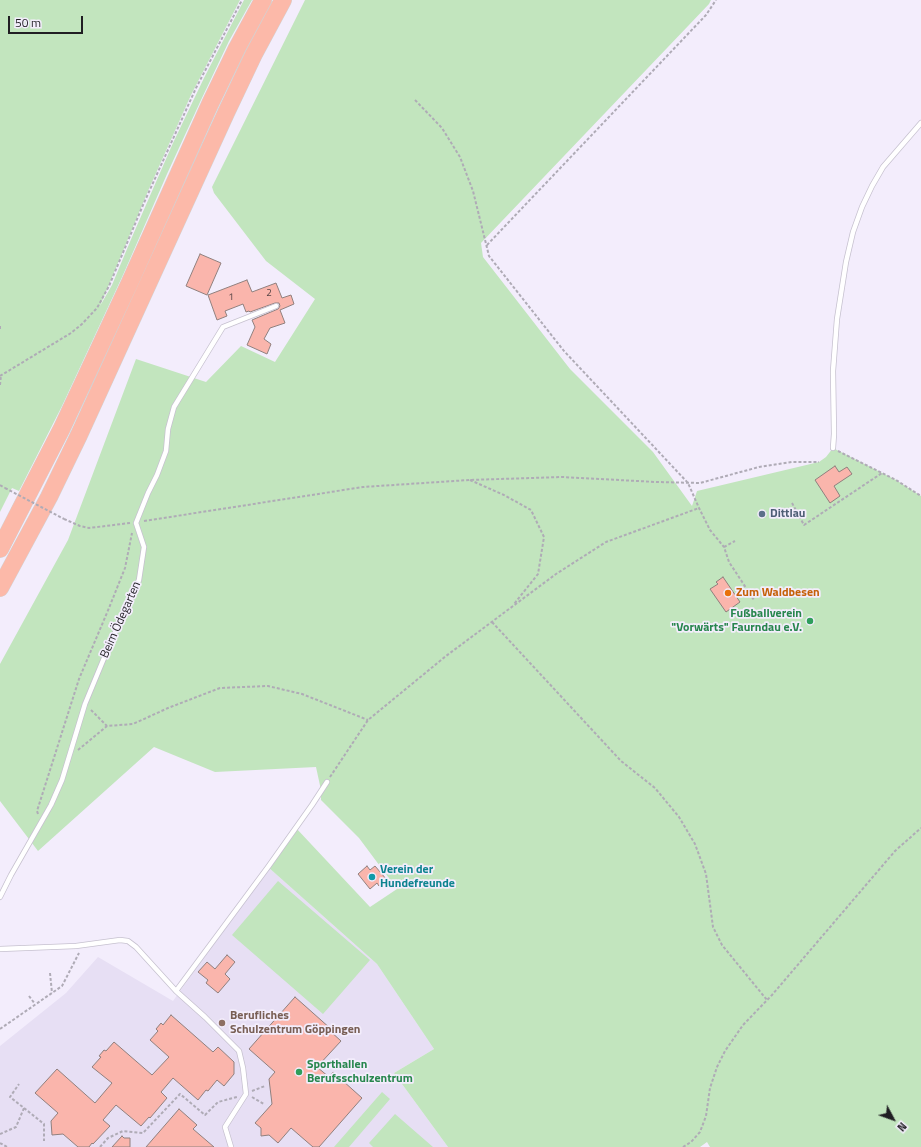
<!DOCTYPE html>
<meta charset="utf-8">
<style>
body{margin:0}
#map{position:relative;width:921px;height:1147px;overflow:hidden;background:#f3edfc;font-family:"Titillium Web",sans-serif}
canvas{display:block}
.north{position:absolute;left:873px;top:1099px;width:40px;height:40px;-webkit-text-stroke:3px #f3edfc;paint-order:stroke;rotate:131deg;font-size:11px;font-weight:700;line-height:16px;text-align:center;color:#201e23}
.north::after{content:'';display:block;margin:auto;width:14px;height:18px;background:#201e23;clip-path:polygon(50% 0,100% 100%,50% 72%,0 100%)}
.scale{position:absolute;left:8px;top:16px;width:75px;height:18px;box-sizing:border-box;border:2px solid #201e23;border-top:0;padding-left:5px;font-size:12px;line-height:14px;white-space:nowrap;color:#201e23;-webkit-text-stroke:3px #f3edfc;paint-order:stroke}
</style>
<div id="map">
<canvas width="921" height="1147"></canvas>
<div class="north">N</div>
<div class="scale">50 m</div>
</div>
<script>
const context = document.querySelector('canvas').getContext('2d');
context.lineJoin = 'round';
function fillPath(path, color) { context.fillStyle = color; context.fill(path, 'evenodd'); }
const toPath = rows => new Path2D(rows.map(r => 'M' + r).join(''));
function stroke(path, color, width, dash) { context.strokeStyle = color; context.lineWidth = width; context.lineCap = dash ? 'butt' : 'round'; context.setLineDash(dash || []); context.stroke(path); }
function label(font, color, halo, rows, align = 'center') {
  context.font = font + ' "Titillium Web",sans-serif'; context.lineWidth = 3.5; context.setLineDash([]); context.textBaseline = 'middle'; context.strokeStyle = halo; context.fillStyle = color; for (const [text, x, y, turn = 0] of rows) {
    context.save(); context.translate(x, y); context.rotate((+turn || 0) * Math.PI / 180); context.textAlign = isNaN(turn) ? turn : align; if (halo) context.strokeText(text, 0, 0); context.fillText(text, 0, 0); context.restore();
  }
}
const built = toPath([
 [268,867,377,964,434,1049,394,1073,448,1147,0,1147,0,1046,66,993,98,957,173,1001]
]);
const green = toPath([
 [0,0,240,0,191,95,148,191,100,306,112,285,132,237,173,143,204,78,244,0,252,0,229,41,201,100,167,174,123,275,62,406,19,491,12,488,0,512],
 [305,0,711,0,709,4,481,243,483,257,570,369,653,452,692,506,697,491,819,462,826,457,833,448,896,480,921,496,921,1147,710,1147,707,1142,700,1147,448,1147,394,1073,434,1049,377,964,268,867,296,828,370,907,397,889,359,838,321,800,321,790,316,767,215,772,154,747,38,851,0,801,0,664,68,540,136,359,206,382,241,346,275,362,315,299,266,261,214,193,212,187],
 [278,881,370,960,323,1014,232,935],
 [382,1092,390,1099,349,1147,334,1147],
 [395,1114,433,1147,373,1147,369,1143]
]);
const building = toPath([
 [200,254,221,263,207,295,186,286,200,254],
 [247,280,252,292,276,283,282,298,291,295,294,304,280,310,285,323,270,328,264,339,271,344,267,354,247,345,255,327,252,320,278,309,280,306,279,303,275,303,250,312,249,311,246,312,243,304,225,311,227,316,217,320,208,295,247,280],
 [835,466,839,472,847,467,852,474,834,486,840,496,830,503,815,480,835,466],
 [723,577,740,602,726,612,710,589,718,584,716,582,723,577],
 [367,866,370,870,375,866,387,880,379,886,377,883,370,889,358,874,367,866],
 [227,955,235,962,225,974,230,979,218,993,206,983,208,980,198,972,207,962,215,969,227,955],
 [295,997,331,1029,329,1030,341,1041,317,1067,329,1077,333,1072,362,1098,319,1147,313,1147,291,1128,278,1143,269,1135,261,1136,261,1128,255,1123,272,1104,269,1079,275,1072,249,1049,295,997],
 [171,1015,213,1052,218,1047,234,1062,234,1074,224,1086,217,1080,208,1091,206,1090,198,1100,173,1078,161,1092,167,1098,150,1118,149,1117,141,1126,116,1105,103,1120,110,1126,93,1144,92,1143,89,1147,78,1147,63,1134,52,1135,51,1121,58,1113,35,1093,57,1069,95,1103,112,1083,92,1067,101,1057,99,1056,104,1050,106,1051,114,1042,152,1075,169,1057,150,1040,158,1031,156,1029,161,1023,163,1025,171,1015],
 [179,1109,197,1125,193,1129,214,1147,146,1147,179,1109],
 [122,1136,124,1138,130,1138,130,1147,112,1147,122,1136]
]);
const path = toPath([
 [415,100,442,128,460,157,473,191,489,256,564,351,688,483,699,508,710,530,724,547,729,562,754,600],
 [487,245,706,15,716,0],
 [0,326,0,329],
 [0,376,71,333,82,324,97,308,109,286,143,205,196,88,242,0],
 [0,385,1,375],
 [838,451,896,480,921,496],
 [470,480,504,495,531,510,544,537,538,574,514,604],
 [0,485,5,488],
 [792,503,804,525,882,473],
 [64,519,80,526,89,528,130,523],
 [144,521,363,487,469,480,562,477,656,482,700,483,759,467,792,462,819,462],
 [724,547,735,541],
 [492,622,621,761,655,788,679,817,695,844,706,874,713,927,722,945,767,1000],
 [91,710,107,726,133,724,168,708,220,688,268,686,302,694,368,720],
 [78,750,107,726],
 [330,777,368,720,446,656,556,574,606,542,699,508],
 [38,814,37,811,79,679,109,608,125,568,132,533],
 [50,973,52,993],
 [29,996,35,1004],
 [0,1029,62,986,79,953],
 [252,1091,265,1086],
 [252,1097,264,1104],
 [24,1108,44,1124,44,1141],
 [0,1134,16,1127,24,1108,10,1097,19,1084],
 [0,1143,7,1147],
 [100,1147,108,1138,123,1131,143,1133,180,1094,205,1115,218,1102,237,1097],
 [683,1147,691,1142,700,1132,706,1116,710,1088,717,1067,725,1051,743,1025,772,995,895,851,921,828]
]);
const lane = toPath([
 [833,448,834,434,833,371,837,319,846,262,853,232,862,207,872,186,883,167,921,123],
 [0,897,11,875,51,805,62,780,85,704,109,646,139,580,144,547,136,523,148,493,157,475,166,451,168,429,174,407,223,327,276,306],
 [0,949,76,946,120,940,128,941,136,947,176,991,205,1017,239,1051,243,1068,246,1094,225,1127,231,1147],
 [176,991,268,867,312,805,327,782]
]);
const highway = toPath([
 [0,549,62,428,130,282,210,104,237,48,263,0],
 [0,588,49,497,79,435,226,113,254,54,283,0]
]);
const pathBridge = toPath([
 [5,488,64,519]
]);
const markers = [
 [762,514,4,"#5c6f8a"],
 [728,593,4,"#e8710a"],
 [810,621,4,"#2e9e5b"],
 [372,877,4,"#0f9aa8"],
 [222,1023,4,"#8d6e63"],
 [299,1072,4,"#2e9e5b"]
];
const numberNames = [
 ["2",269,294],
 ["1",231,298]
];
const serviceNames = [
 ["Dittlau",770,514]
];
const foodNames = [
 ["Zum Waldbesen",736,593]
];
const leisureNames = [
 ["Fußballverein",802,614],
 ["\"Vorwärts\" Faurndau e.V.",802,628],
 ["Sporthallen",307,1065,"left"],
 ["Berufsschulzentrum",307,1079,"left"]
];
const streetNames = [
 ["Beim Ödegarten",121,620,-66]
];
const cultureNames = [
 ["Verein der",380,870],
 ["Hundefreunde",380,884]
];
const educationNames = [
 ["Berufliches",230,1016],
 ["Schulzentrum Göppingen",230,1030]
];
fillPath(built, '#e7dff4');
fillPath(green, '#c2e5be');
fillPath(building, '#fab5ac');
stroke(building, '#90807e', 1);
stroke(lane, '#c6c1cf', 6);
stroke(highway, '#d2d2d3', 18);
stroke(path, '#afabb6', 2, [3, 2]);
stroke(lane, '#fff', 4.5);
stroke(highway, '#fcb9a9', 17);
stroke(pathBridge, '#afabb6', 2, [3, 2]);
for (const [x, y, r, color] of markers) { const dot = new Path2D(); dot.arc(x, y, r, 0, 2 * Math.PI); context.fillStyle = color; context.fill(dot); stroke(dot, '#f3edfc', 1.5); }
label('10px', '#564445', null, numberNames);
label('bold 12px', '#4e5e75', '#f3edfc', serviceNames, 'left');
label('bold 12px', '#c56008', '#f3edfc', foodNames, 'left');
label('bold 12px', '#27864d', '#f3edfc', leisureNames, 'right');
label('12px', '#201e23', '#f3edfc', streetNames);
label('bold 12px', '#0d838f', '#f3edfc', cultureNames, 'left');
label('bold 12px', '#785e54', '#f3edfc', educationNames, 'left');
</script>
